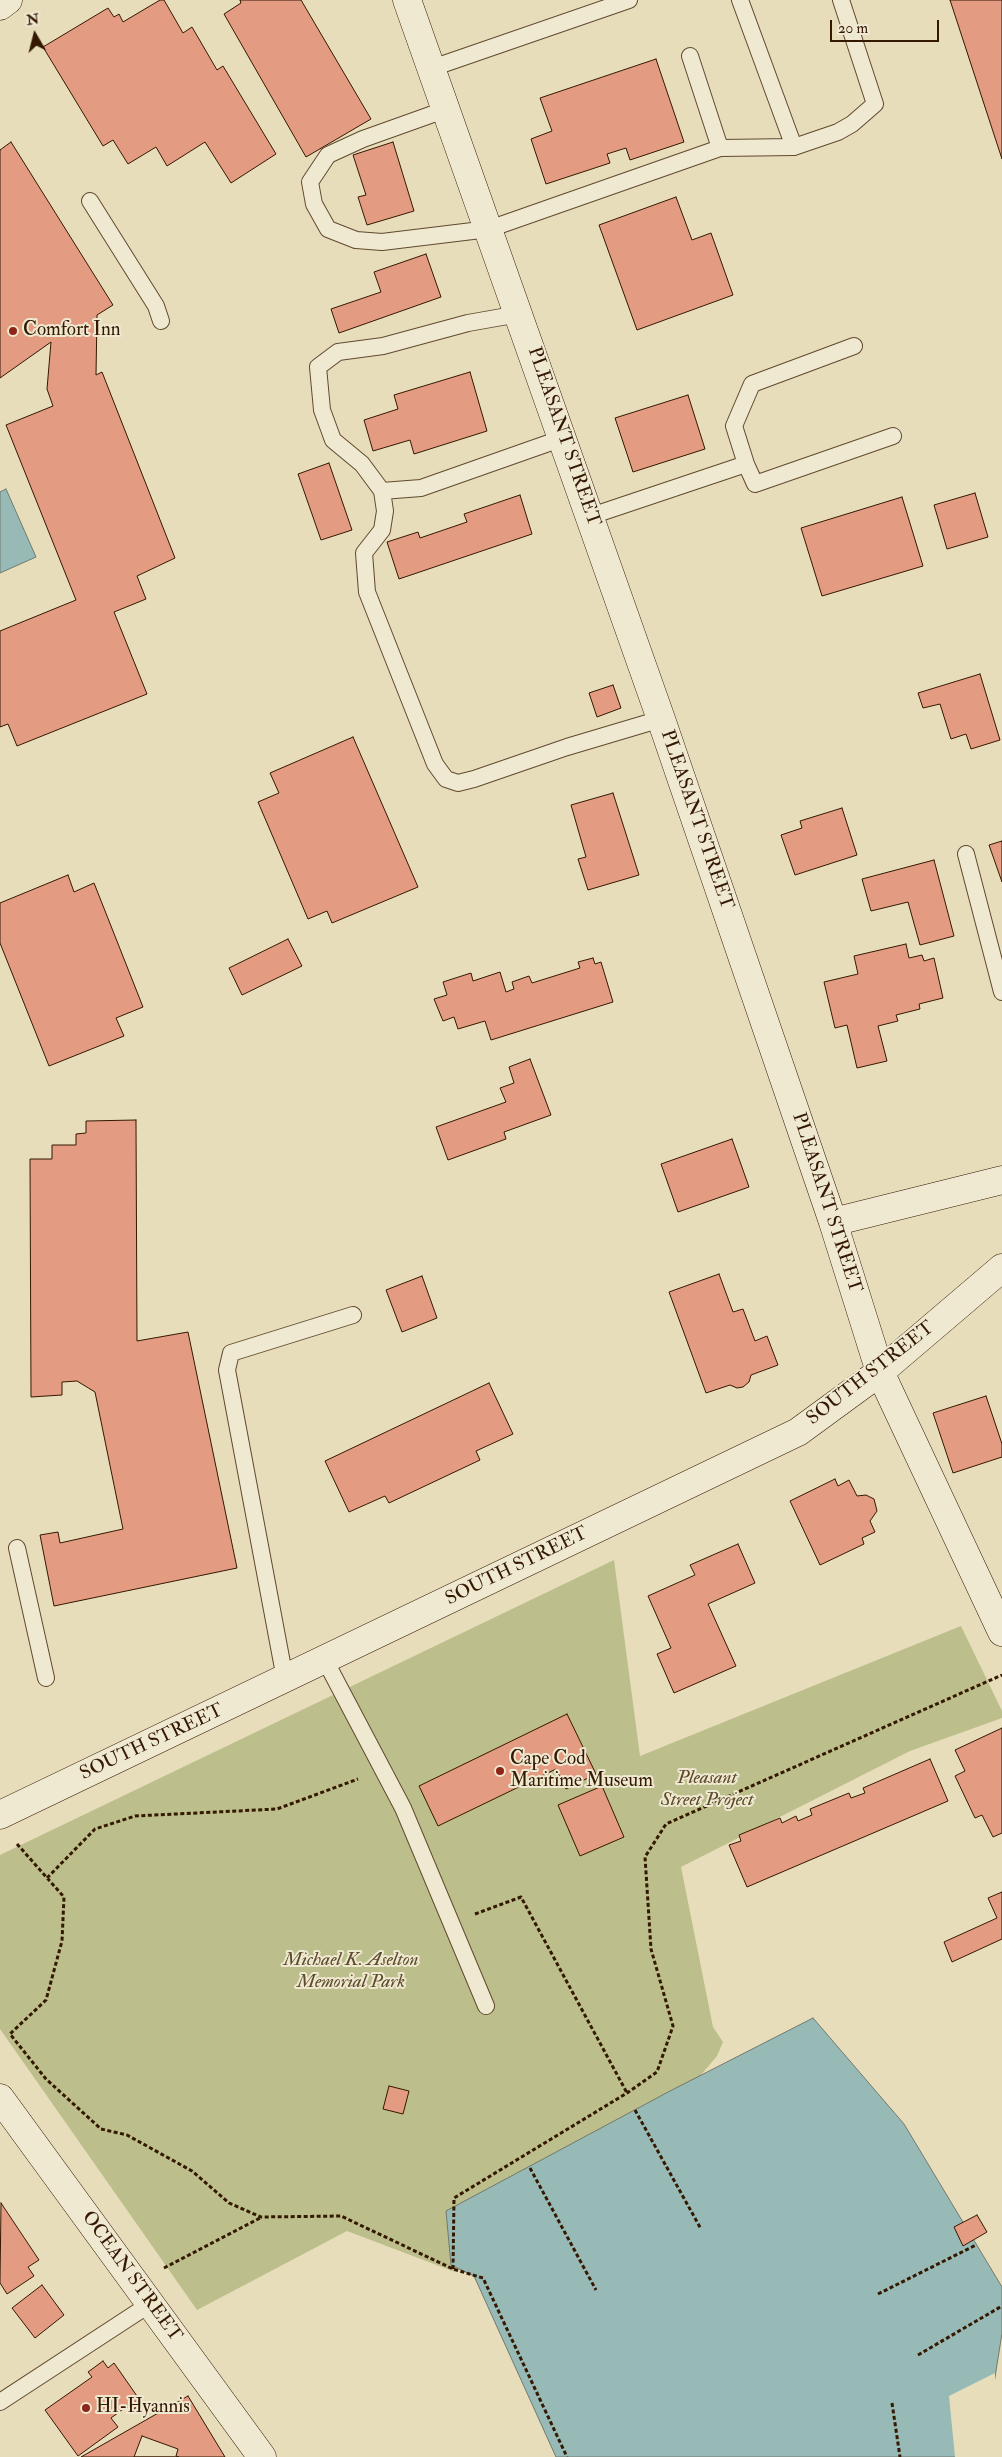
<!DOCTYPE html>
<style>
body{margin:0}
#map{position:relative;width:1002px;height:2457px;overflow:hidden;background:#e7ddba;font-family:"IM FELL Double Pica",serif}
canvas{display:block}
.north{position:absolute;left:10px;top:10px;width:50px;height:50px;-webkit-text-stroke:4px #efe9d2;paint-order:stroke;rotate:352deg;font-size:14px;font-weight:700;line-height:20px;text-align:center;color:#341800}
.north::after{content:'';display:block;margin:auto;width:18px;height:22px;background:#341800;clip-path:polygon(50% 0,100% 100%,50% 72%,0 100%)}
.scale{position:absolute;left:830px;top:20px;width:109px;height:22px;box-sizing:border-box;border:2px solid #341800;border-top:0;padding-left:6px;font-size:15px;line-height:18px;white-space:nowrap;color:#341800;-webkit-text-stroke:4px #efe9d2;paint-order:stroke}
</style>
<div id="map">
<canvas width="1002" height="2457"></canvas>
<div class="north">N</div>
<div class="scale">20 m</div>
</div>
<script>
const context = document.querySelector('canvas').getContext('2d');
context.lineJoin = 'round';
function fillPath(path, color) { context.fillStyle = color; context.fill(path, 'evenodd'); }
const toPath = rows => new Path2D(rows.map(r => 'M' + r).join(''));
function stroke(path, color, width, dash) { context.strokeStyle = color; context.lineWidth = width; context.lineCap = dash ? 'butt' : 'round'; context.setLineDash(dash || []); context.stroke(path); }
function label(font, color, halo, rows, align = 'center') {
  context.font = font + ' "IM FELL Double Pica",serif'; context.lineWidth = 4; context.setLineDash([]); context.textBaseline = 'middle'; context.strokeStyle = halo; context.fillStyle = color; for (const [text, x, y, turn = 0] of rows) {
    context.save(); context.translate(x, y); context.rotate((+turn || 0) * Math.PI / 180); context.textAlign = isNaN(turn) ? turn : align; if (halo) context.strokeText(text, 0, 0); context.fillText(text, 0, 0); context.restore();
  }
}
const green = toPath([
 [614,1560,640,1756,961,1626,1002,1711,1002,1718,910,1751,681,1867,713,2027,723,2042,717,2056,695,2082,464,2205,455,2272,347,2231,197,2310,0,2029,0,1855]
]);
const water = toPath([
 [6,489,36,557,0,573,0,492,6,489],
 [813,2018,904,2124,1002,2287,1002,2333,993,2390,977,2457,556,2457,474,2276,451,2265,446,2211,670,2091,813,2018]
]);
const pier = toPath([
 [995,2373,995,2390,980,2457,955,2457,949,2396]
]);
const building = toPath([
 [160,0,164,0,183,33,192,27,217,70,223,66,276,154,231,183,205,142,167,166,156,147,128,164,113,140,103,146,43,47,108,8,114,17,119,14,123,22,160,0],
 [240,0,301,0,371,119,306,157,224,14,241,3,240,0],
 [950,0,1002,0,1002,159,950,0],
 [656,59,684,142,630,160,626,148,607,154,610,163,546,184,531,139,552,131,540,98,656,59],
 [11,142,113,305,97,315,96,375,102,372,175,558,137,576,146,599,114,612,147,694,17,746,8,724,0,727,0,631,76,600,6,425,53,406,47,389,51,342,0,378,0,150,11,142],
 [393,142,414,211,367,225,358,197,366,195,353,155,393,142],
 [676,197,692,240,711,233,733,295,637,330,599,225,676,197],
 [426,254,441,297,339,333,331,309,381,292,374,272,426,254],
 [470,372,487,431,414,454,410,440,373,451,364,420,398,409,394,395,470,372],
 [688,395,705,449,633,472,615,418,688,395],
 [329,463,352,530,321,540,298,474,329,463],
 [975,493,988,537,947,549,934,505,975,493],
 [520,495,532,534,399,579,387,542,418,532,420,538,467,522,464,514,520,495],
 [902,497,923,566,822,596,801,528,902,497],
 [980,674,1000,740,971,749,966,734,951,739,940,704,923,708,918,693,980,674],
 [613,685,621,708,597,717,589,693,613,685],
 [353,737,418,887,332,923,327,911,308,919,258,802,279,793,270,773,353,737],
 [613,793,639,875,588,890,578,859,586,857,571,805,613,793],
 [842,808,857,855,795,875,781,835,802,828,800,821,842,808],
 [1002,841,1002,882,989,845,1002,841],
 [934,860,954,936,920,945,908,902,871,911,862,879,934,860],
 [68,875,74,892,94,883,143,1007,116,1018,124,1036,49,1066,0,943,0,903,68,875],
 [288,939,302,966,242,995,229,968,288,939],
 [906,944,909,958,922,955,924,961,934,958,943,998,919,1004,920,1009,896,1015,898,1021,878,1026,887,1061,857,1068,847,1025,835,1028,824,982,858,974,854,956,906,944],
 [593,958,595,964,601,962,613,1002,491,1040,485,1021,458,1029,454,1017,443,1021,434,999,447,995,443,982,471,973,473,981,500,972,506,992,514,989,512,982,529,976,532,983,580,968,578,962,593,958],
 [530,1059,551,1115,504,1132,506,1139,448,1160,436,1127,506,1102,500,1088,514,1083,509,1067,530,1059],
 [136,1120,137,1341,188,1332,237,1568,54,1606,40,1535,58,1532,60,1543,123,1529,95,1392,77,1381,62,1382,62,1395,31,1397,30,1159,52,1159,52,1145,76,1145,76,1134,86,1133,86,1121,136,1120],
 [732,1139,749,1187,678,1212,661,1164,732,1139],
 [719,1274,733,1312,743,1309,755,1341,767,1336,778,1365,751,1375,749,1382,743,1387,737,1388,730,1385,706,1393,669,1292,719,1274],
 [422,1276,437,1318,402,1332,386,1290,422,1276],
 [489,1383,513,1434,476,1451,480,1460,389,1503,385,1496,349,1512,325,1461,489,1383],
 [986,1396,1002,1444,1002,1457,953,1473,933,1413,986,1396],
 [835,1479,838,1486,849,1480,857,1496,866,1495,874,1499,877,1511,870,1521,875,1532,862,1538,864,1544,820,1565,790,1501,835,1479],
 [738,1544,755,1583,708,1604,736,1666,674,1693,657,1654,671,1648,648,1596,695,1575,690,1565,738,1544],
 [567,1714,596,1774,566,1789,556,1769,438,1826,419,1786,567,1714],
 [1002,1728,1002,1833,993,1837,982,1815,975,1818,955,1776,965,1771,955,1750,1002,1728],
 [930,1759,948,1801,747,1887,729,1845,741,1841,739,1835,780,1818,782,1823,796,1816,798,1821,812,1815,810,1809,849,1793,851,1798,865,1793,863,1788,930,1759],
 [602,1786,624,1837,580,1856,558,1805,602,1786],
 [1002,1892,1002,1939,952,1962,944,1942,997,1918,988,1898,1002,1892],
 [389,2086,409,2091,403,2114,383,2109,389,2086],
 [1,2203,39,2260,28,2267,34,2276,7,2294,0,2283,1,2203],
 [977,2215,987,2232,963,2246,954,2227,977,2215],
 [42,2285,64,2315,35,2338,12,2308,42,2285],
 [103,2361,108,2368,114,2363,137,2396,135,2409,126,2407,111,2418,118,2427,78,2456,45,2410,92,2377,88,2372,103,2361],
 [188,2396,225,2457,81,2457,188,2396],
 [142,2436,178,2449,176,2456,179,2457,134,2457,142,2436]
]);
const path = toPath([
 [17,1844,64,1897,62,1941,46,2000,10,2034,46,2079,101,2129,127,2135,192,2171,229,2203,261,2217,341,2216,453,2269,483,2278,567,2457],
 [47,1878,95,1829,135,1816,277,1809,358,1779],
 [475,1914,521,1897,627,2093],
 [635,2110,701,2229],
 [530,2168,596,2290],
 [164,2268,260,2218],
 [453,2269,454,2198,627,2093,657,2072,673,2026,651,1949,645,1857,666,1824,1002,1675],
 [878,2294,976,2245],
 [918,2355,1002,2306],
 [892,2403,900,2457]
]);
const lane = toPath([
 [740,0,794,147],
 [690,56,720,148,794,147,838,132,852,124,875,104,841,0],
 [432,68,629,0],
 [447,109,363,139,328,155,310,182,314,204,328,229,356,240,382,242,489,229,720,148],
 [90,201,156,306,161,321],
 [519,314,468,323,383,346,338,352,318,367,322,410,333,440,362,464,382,491,421,488,563,438],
 [746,464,755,484,893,436],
 [382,491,385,511,382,530,364,553,367,592,435,764,446,779,458,783,474,779,567,747,661,719],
 [591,516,746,464,734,426,752,384,854,346],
 [966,854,1002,992],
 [17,1548,46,1678],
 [325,1660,403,1808,486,2006],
 [285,1679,227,1370,231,1353,353,1315],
 [0,2402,150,2304]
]);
const secondary = toPath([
 [407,0,661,719,833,1222,880,1372,1002,1632],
 [0,6,8,0],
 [833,1222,1002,1180],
 [0,1815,798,1432,880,1372,1002,1268],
 [0,2098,262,2457]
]);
const markers = [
 [13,331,5,"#8f2418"],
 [500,1771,5,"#8f2418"],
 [86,2408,5,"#8f2418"]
];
const poiNames = [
 ["Comfort Inn",23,331],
 ["Cape Cod",510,1760],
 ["Maritime Museum",510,1782],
 ["HI-Hyannis",96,2408]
];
const streetNames = [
 ["PLEASANT STREET",563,437,71],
 ["PLEASANT STREET",696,820,71],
 ["PLEASANT STREET",826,1203,72],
 ["SOUTH STREET",871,1374,-38],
 ["SOUTH STREET",517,1567,-26],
 ["SOUTH STREET",152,1743,-25],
 ["OCEAN STREET",131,2277,54]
];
const parkNames = [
 ["Pleasant",707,1779],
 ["Street Project",707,1801],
 ["Michael K. Aselton",351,1961],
 ["Memorial Park",351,1983]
];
fillPath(green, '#bcbf8b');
fillPath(water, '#98bab7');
stroke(water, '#70796e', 1);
fillPath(pier, '#e7ddba');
fillPath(building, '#e39b82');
stroke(building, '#341800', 1);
stroke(lane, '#61492e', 18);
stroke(secondary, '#341800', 29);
stroke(path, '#341800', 3, [4, 2.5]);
stroke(lane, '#efe9d2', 16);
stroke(secondary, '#efe9d2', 28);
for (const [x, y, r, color] of markers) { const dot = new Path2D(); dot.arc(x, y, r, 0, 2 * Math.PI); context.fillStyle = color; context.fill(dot); stroke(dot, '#efe9d2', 2); }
label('19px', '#341800', '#efe9d2', poiNames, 'left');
label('19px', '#341800', '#efe9d2', streetNames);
label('italic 19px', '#5d4a2a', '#efe9d2', parkNames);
</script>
